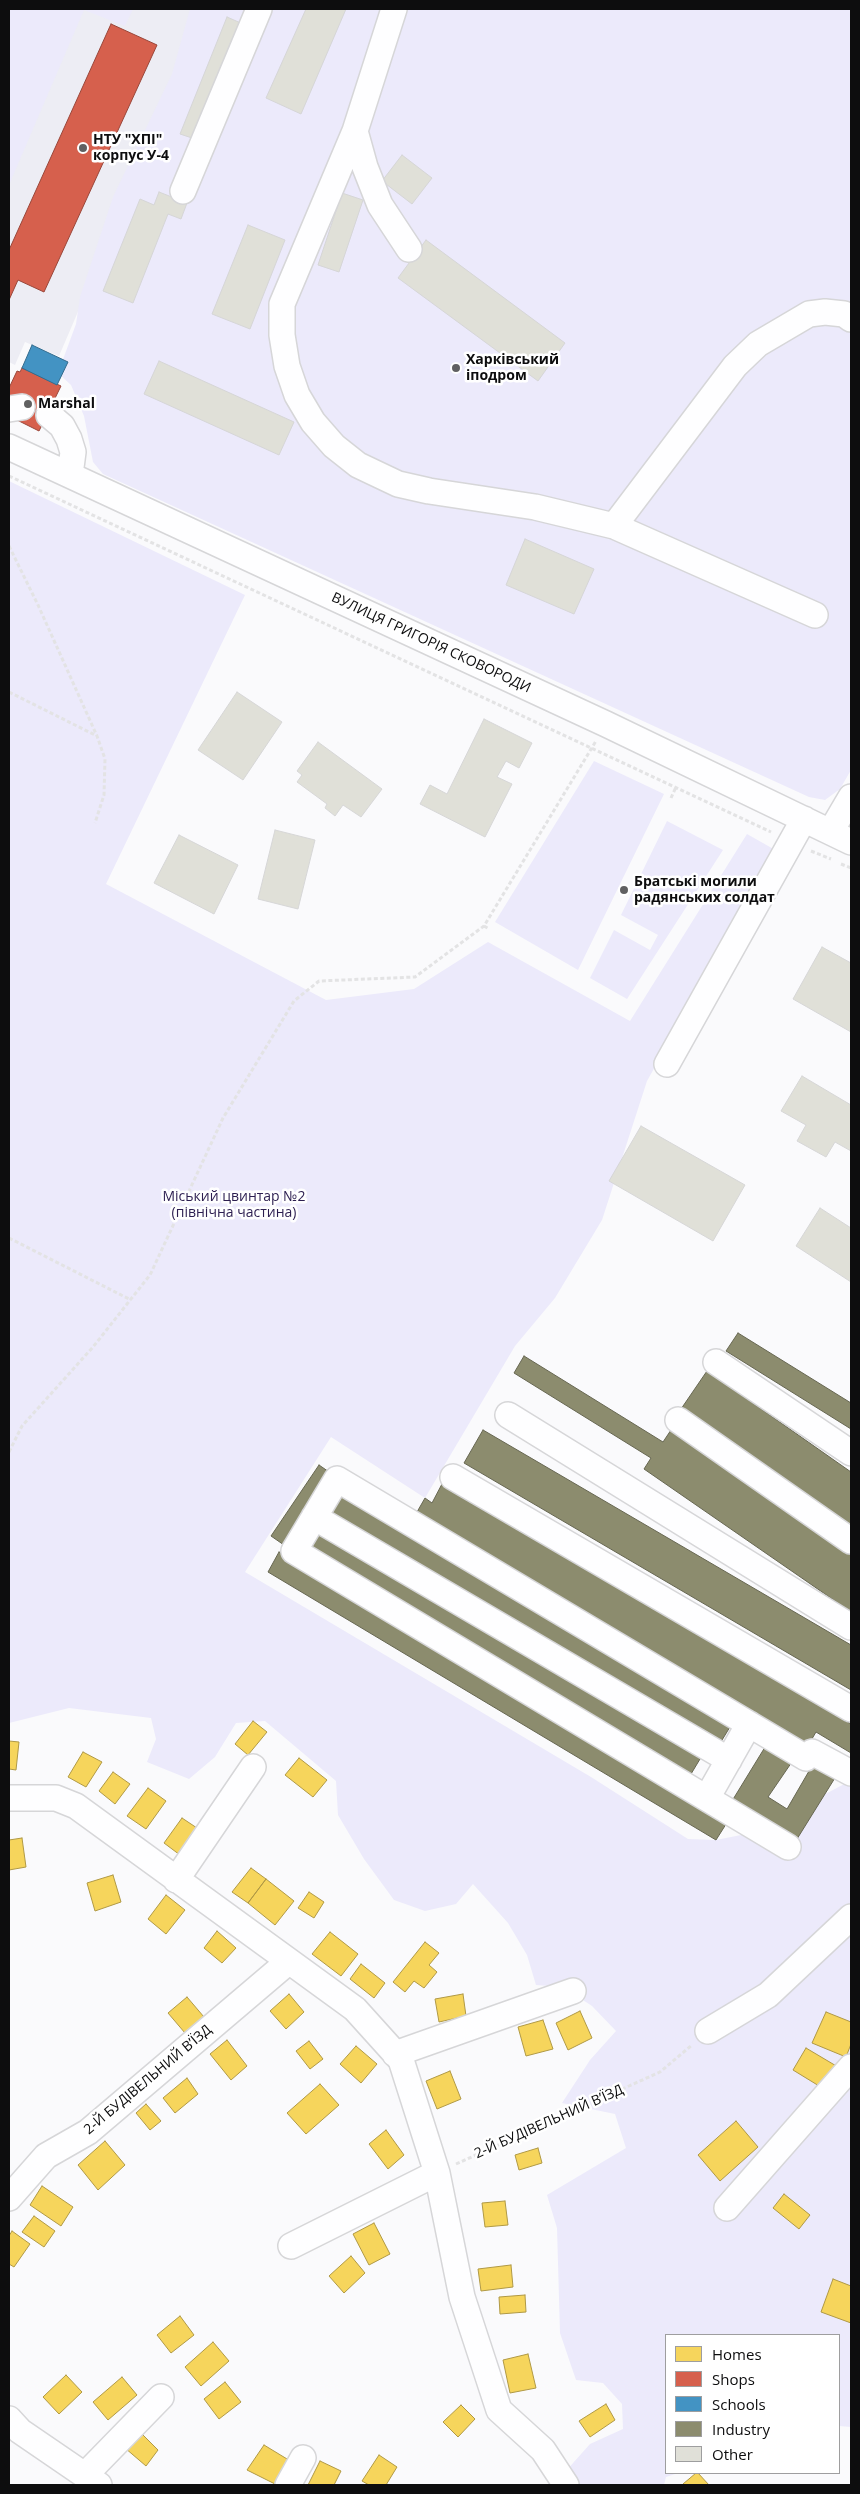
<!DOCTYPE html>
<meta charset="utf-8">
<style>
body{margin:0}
#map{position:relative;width:860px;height:2494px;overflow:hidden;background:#fafafc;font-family:"Open Sans",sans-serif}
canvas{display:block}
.frame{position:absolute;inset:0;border:10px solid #0d0d0e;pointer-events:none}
.legend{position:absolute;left:665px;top:2334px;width:175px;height:140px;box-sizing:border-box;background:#fff;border:1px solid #9e9e9f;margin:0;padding:6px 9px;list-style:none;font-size:15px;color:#0d0d0e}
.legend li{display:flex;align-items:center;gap:10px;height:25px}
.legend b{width:25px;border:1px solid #9e9e9f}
</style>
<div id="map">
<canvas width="860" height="2494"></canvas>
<div class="frame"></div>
<ul class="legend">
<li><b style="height:14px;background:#f6d55c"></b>Homes</li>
<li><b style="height:14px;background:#d6604d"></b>Shops</li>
<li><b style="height:14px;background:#4393c3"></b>Schools</li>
<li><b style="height:14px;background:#8c8c6e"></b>Industry</li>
<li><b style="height:14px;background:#e0e0d8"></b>Other</li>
</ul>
</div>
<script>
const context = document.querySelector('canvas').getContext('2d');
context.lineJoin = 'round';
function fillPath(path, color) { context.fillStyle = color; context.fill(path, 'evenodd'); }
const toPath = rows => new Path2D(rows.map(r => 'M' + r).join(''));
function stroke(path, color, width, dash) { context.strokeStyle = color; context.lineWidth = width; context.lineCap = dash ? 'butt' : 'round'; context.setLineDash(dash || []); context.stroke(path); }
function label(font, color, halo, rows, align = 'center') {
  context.font = font + ' "Open Sans",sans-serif'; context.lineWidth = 5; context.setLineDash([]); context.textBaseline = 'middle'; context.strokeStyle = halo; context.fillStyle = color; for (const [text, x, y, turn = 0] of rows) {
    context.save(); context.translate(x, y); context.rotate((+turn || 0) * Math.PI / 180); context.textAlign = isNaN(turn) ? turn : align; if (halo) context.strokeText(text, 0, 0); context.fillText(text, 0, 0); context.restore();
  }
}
const built = toPath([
 [9,9,208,9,59,356,25,342,15,365,9,362]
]);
const green = toPath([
 [9,9,133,9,125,26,84,10,9,185],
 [190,9,851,9,851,770,840,789,825,800,809,797,103,474,93,462,84,416,71,385,58,373,76,324,80,297,113,197,172,74],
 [9,481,245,595,106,884,326,1000,414,989,488,942,630,1021,747,834,777,851,647,1081,602,1220,555,1298,515,1346,425,1498,331,1437,245,1572,591,1777,688,1839,716,1840,761,1831,816,1799,848,1782,851,1783,851,2427,839,2426,839,2335,666,2335,666,2473,678,2473,666,2477,664,2485,567,2485,565,2472,590,2444,623,2429,622,2404,603,2383,576,2380,560,2333,557,2228,547,2195,626,2148,615,2114,562,2103,590,2060,616,2031,592,2006,563,1987,536,1985,527,1955,508,1923,473,1884,456,1904,425,1911,394,1900,364,1859,338,1815,336,1781,265,1721,236,1723,215,1757,189,1779,147,1762,156,1739,151,1718,69,1708,9,1723],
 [594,761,664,794,578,970,495,922],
 [667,821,723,850,627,999,590,978,614,930,650,950,658,935,621,915]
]);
const homes = toPath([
 [253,1721,267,1732,248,1755,235,1744,253,1721],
 [9,1741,19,1742,16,1770,9,1769,9,1741],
 [83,1752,102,1762,86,1787,68,1777,83,1752],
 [299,1758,327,1780,313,1797,285,1775,299,1758],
 [113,1772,130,1784,115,1804,99,1791,113,1772],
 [148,1788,166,1801,146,1829,127,1816,148,1788],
 [182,1818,203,1832,184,1858,164,1843,182,1818],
 [22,1838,26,1867,9,1870,9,1840,22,1838],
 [251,1868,266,1879,248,1903,232,1892,251,1868],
 [113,1875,121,1902,95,1911,87,1883,113,1875],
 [266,1879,294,1901,275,1925,248,1903,266,1879],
 [309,1892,324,1902,314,1918,298,1908,309,1892],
 [166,1895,185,1910,166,1934,148,1919,166,1895],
 [217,1931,236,1948,222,1963,204,1948,217,1931],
 [330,1932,358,1954,341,1976,312,1954,330,1932],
 [425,1942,439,1953,429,1965,437,1972,424,1988,414,1981,405,1992,393,1982,425,1942],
 [361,1964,385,1983,374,1998,350,1979,361,1964],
 [289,1994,304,2012,286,2029,270,2011,289,1994],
 [463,1994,466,2016,439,2022,435,1999,463,1994],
 [187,1997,204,2017,185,2033,168,2013,187,1997],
 [580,2011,592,2038,568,2050,556,2023,580,2011],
 [826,2012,851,2022,851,2044,846,2057,812,2043,826,2012],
 [543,2020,553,2049,526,2056,518,2027,543,2020],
 [227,2040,247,2066,231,2080,210,2054,227,2040],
 [309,2041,323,2059,310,2069,296,2051,309,2041],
 [356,2046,377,2064,361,2083,340,2064,356,2046],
 [806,2048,838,2067,824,2089,793,2070,806,2048],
 [450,2071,461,2099,437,2109,426,2081,450,2071],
 [187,2078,198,2094,175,2113,163,2098,187,2078],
 [320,2084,339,2105,306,2134,287,2113,320,2084],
 [146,2104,161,2121,150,2130,136,2113,146,2104],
 [736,2121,758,2147,720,2181,698,2155,736,2121],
 [386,2130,404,2155,388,2169,369,2144,386,2130],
 [105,2141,125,2165,98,2190,78,2165,105,2141],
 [538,2148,542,2163,519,2170,515,2155,538,2148],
 [42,2186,73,2207,61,2226,30,2205,42,2186],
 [784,2194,810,2215,799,2229,773,2208,784,2194],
 [505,2201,508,2225,485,2227,482,2203,505,2201],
 [34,2216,55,2231,44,2247,22,2232,34,2216],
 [374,2223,390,2254,369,2265,353,2234,374,2223],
 [12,2231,30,2244,14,2267,9,2264,9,2236,12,2231],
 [351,2256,365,2273,344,2293,329,2276,351,2256],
 [511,2265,513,2287,481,2291,478,2269,511,2265],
 [833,2279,851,2286,851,2323,821,2312,833,2279],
 [525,2295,526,2312,500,2314,499,2297,525,2295],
 [180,2316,194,2335,171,2353,157,2335,180,2316],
 [213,2342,229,2361,201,2386,185,2367,213,2342],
 [528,2354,536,2388,510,2393,503,2360,528,2354],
 [66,2375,82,2392,59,2414,43,2397,66,2375],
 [122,2377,137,2395,108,2420,93,2402,122,2377],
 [225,2382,241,2402,219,2419,204,2399,225,2382],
 [606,2404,615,2420,590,2437,579,2421,606,2404],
 [461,2405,475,2419,458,2437,443,2422,461,2405],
 [140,2432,158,2450,146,2466,125,2448,140,2432],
 [264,2445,292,2462,277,2485,247,2470,264,2445],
 [379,2455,397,2467,386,2485,369,2485,362,2481,379,2455],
 [320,2461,341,2471,334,2485,308,2485,320,2461],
 [696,2473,698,2473,709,2485,684,2485,683,2484,696,2473]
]);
const shops = toPath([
 [111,24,157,45,44,292,18,280,9,300,9,250,111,24],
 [22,368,61,386,39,431,9,416,9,388,17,371,20,372,22,368]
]);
const schools = toPath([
 [32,345,68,362,57,385,22,368,32,345]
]);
const industry = toPath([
 [738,1333,851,1403,851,1429,726,1351,738,1333],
 [524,1356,663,1442,671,1430,851,1554,851,1612,644,1469,651,1458,514,1373,524,1356],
 [707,1371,851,1472,851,1527,681,1409,707,1371],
 [483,1430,851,1645,851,1690,464,1463,483,1430],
 [319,1465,332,1474,284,1545,271,1536,319,1465],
 [442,1484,851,1724,851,1753,816,1732,806,1749,413,1519,425,1498,432,1503,442,1484],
 [340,1490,733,1722,719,1745,326,1513,340,1490],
 [322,1528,703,1754,691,1774,310,1548,322,1528],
 [279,1552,728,1821,716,1840,268,1572,279,1552],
 [770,1739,796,1756,768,1797,787,1809,816,1759,838,1773,797,1839,732,1801,770,1739]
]);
const building = toPath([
 [306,9,346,9,301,114,266,98,306,9],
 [227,17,243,24,198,140,180,134,227,17],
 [402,155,432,178,412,204,382,181,402,155],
 [159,192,187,203,181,219,168,214,133,303,103,291,140,199,154,205,159,192],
 [342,193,363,200,339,272,318,265,342,193],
 [248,225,285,240,250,329,212,314,248,225],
 [426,240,565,343,538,381,398,278,426,240],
 [159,361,294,422,279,455,144,394,159,361],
 [525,539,594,569,574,614,506,585,525,539],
 [237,692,282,722,243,780,198,750,237,692],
 [484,719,532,743,519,768,506,761,497,777,512,784,485,837,420,804,430,785,447,794,484,719],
 [318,742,382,789,361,817,343,805,335,816,325,808,327,804,297,782,302,775,297,771,318,742],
 [275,830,315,840,298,909,258,899,275,830],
 [179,835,238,865,214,914,154,883,179,835],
 [822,947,851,963,851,1032,793,999,822,947],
 [802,1076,851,1105,851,1151,835,1142,826,1157,797,1141,806,1125,781,1111,802,1076],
 [641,1126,745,1185,713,1241,609,1181,641,1126],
 [820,1208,851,1228,851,1282,796,1246,820,1208]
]);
const path = toPath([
 [9,476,771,832],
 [9,546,38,605,97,736,105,759,104,795,95,823],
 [9,692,97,736],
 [671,798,676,787],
 [811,851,831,859],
 [841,864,851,868],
 [484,926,489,929],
 [9,1238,131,1300],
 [9,1452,22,1426,93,1347,150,1275,223,1118,294,1001,319,981,415,977,484,926,596,741],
 [456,2164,660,2072,692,2045]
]);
const minor = toPath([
 [394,9,355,131,282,304,282,335,287,366,297,395,313,422,334,446,358,465,398,484,429,491,535,507,614,526,815,615],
 [355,131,365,167,380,205,409,249],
 [183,191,259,9],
 [9,409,22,407],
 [49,415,62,426,69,439,73,452,70,475],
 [9,447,606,724,851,842],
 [614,526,735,366,758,344,809,314,825,312,844,314,851,319],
 [831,831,851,797],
 [667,1064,804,819],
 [716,1362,851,1453],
 [508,1415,851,1627],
 [678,1420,851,1541],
 [453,1477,851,1709],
 [314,1517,729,1760],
 [9,1798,56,1798,76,1806,355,2009,401,2060,437,2173,462,2297,499,2410,543,2450,566,2485],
 [707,1798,749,1724],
 [788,1847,294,1551,337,1479,806,1758,812,1752,851,1773],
 [176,1880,253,1767],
 [708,2031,768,1995,851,1917],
 [395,2054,573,1991],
 [9,2198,46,2156,88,2132,288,1962],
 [727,2208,851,2067],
 [291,2246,437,2173],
 [9,2419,20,2431,99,2485],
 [85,2475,161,2397],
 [288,2485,303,2458]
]);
const markers = [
 [83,148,5,"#606061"],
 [456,368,5,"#606061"],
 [28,404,5,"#606061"],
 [624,890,5,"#606061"]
];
const poiNames = [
 ["НТУ \"ХПІ\"",93,140],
 ["корпус У-4",93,156],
 ["Харківський",466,360],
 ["іподром",466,376],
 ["Marshal",38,404],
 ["Братські могили",634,882],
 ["радянських солдат",634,898]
];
const streetNames = [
 ["ВУЛИЦЯ ГРИГОРІЯ СКОВОРОДИ",431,643,25],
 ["2-Й БУДІВЕЛЬНИЙ В’ЇЗД",148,2080,-40],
 ["2-Й БУДІВЕЛЬНИЙ В’ЇЗД",549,2122,-24]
];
const parkNames = [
 ["Міський цвинтар №2",234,1197],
 ["(північна частина)",234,1213]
];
fillPath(built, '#ededf4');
fillPath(green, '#eceafb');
fillPath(homes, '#f6d55c');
stroke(homes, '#b09945', 1);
fillPath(shops, '#d6604d');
stroke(shops, '#9a473a', 1);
fillPath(schools, '#4393c3');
stroke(schools, '#336b8d', 1);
fillPath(industry, '#8c8c6e');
stroke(industry, '#666651', 1);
fillPath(building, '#e0e0d8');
stroke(building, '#d6d6d7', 1);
stroke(minor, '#d6d6d8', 28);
stroke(path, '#e3e3e4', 3, [4, 2.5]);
stroke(minor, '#fefeff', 25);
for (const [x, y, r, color] of markers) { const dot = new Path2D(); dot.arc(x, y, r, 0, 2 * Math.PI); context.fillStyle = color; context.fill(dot); stroke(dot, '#fff', 2); }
label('bold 14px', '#0d0d0e', '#fff', poiNames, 'left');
label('14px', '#0d0d0e', '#fff', streetNames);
label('14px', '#2c1e50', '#fff', parkNames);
</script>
